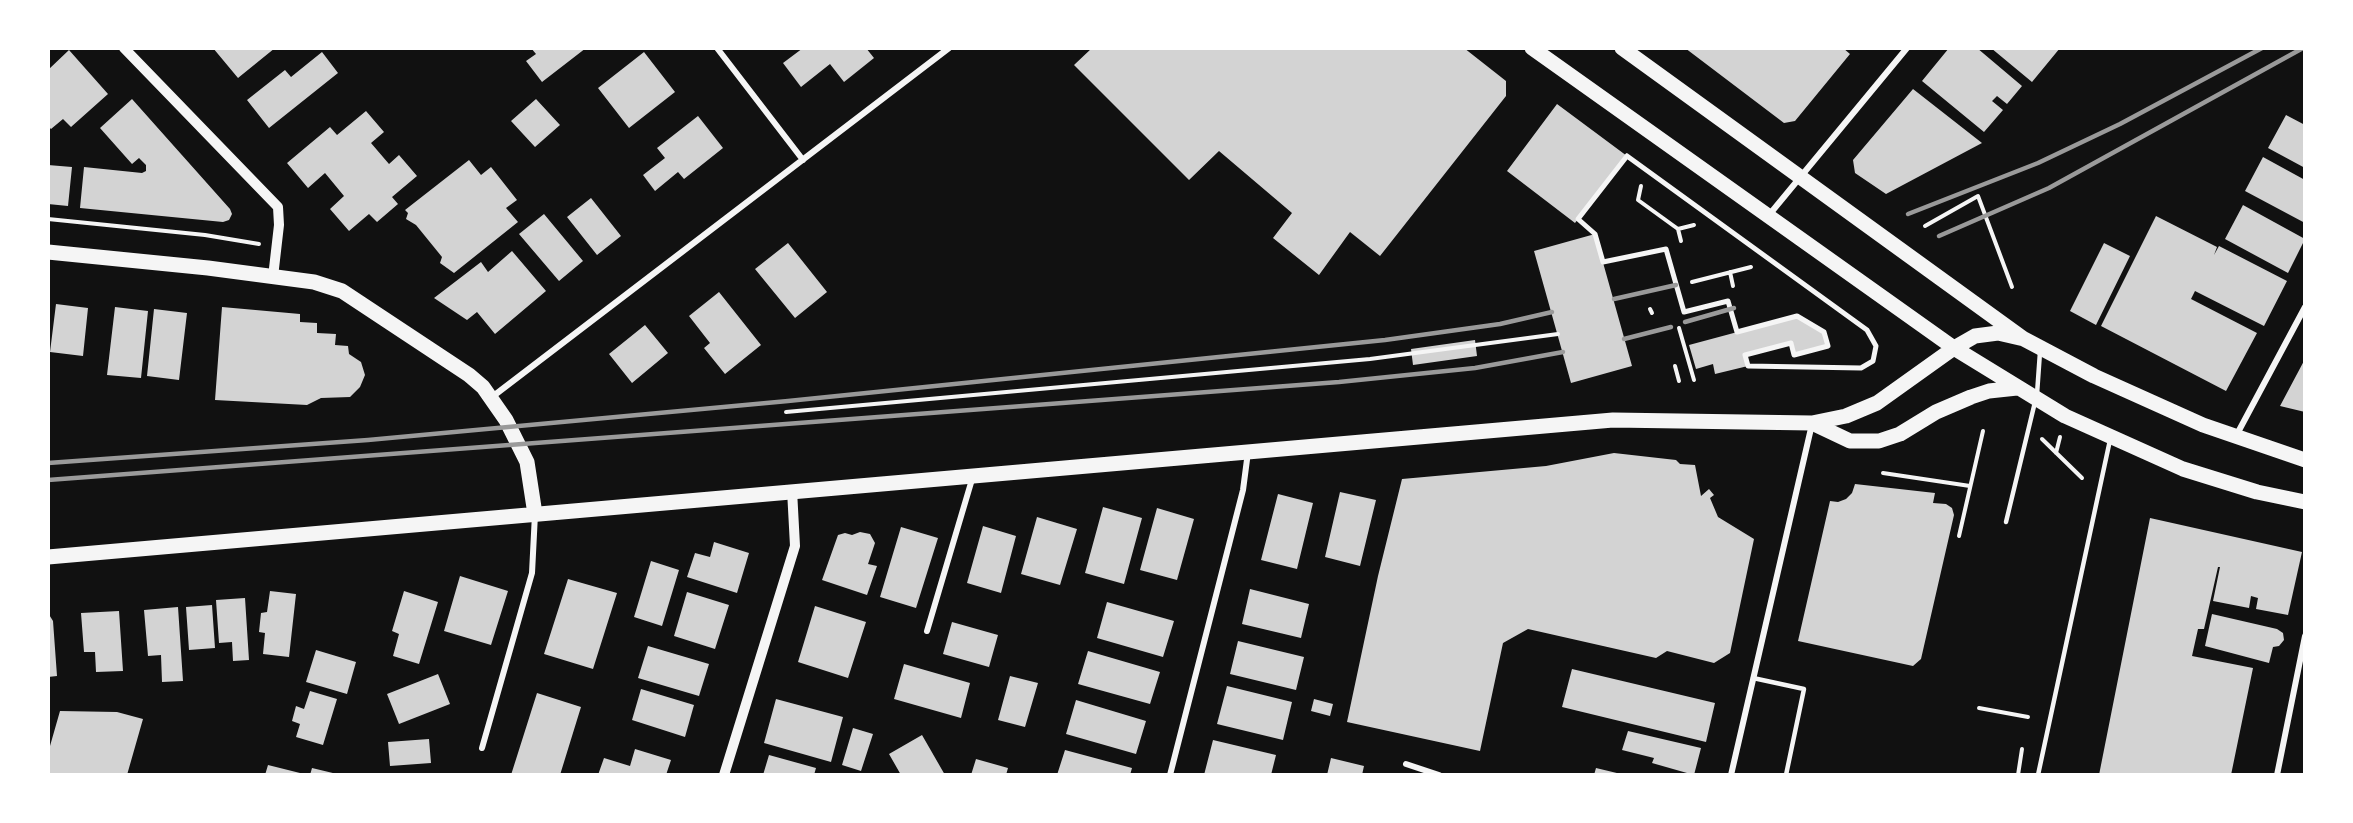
<!DOCTYPE html>
<style>
body{margin:0}
#map{position:relative;width:2353px;height:823px;overflow:hidden;background:#111;font-family:Signika,sans-serif}
canvas{display:block}
.frame{position:absolute;inset:0;border:50px solid #fff;pointer-events:none}
</style>
<div id="map">
<canvas width="2353" height="823"></canvas>
<div class="frame"></div>
</div>
<script>
const context = document.querySelector('canvas').getContext('2d');
context.lineJoin = 'round';
function fillPath(path, color) { context.fillStyle = color; context.fill(path, 'evenodd'); }
const toPath = rows => new Path2D(rows.map(r => 'M' + r).join(''));
function stroke(path, color, width, dash) { context.strokeStyle = color; context.lineWidth = width; context.lineCap = dash ? 'butt' : 'round'; context.setLineDash(dash || []); context.stroke(path); }
const building = toPath([
 [213,48,275,48,238,78],
 [531,48,586,48,542,82,526,61,536,54],
 [803,48,866,48,874,58,844,82,830,64,801,87,783,63],
 [1092,48,1464,48,1506,81,1506,96,1380,256,1350,232,1319,275,1273,238,1292,213,1219,151,1189,180,1074,65],
 [1685,48,1843,48,1850,54,1795,121,1784,123],
 [1949,48,1977,48,2022,86,2007,104,1997,96,1992,101,2003,110,1984,132,1922,81],
 [1991,48,2060,48,2032,82],
 [69,50,108,94,71,127,63,119,51,129,48,126,48,70],
 [322,52,338,73,269,128,247,100,285,70,291,77],
 [644,52,675,92,629,128,598,88],
 [1913,89,1982,143,1886,194,1855,173,1853,160],
 [132,99,230,209,232,214,229,220,223,222,80,208,84,167,142,173,146,171,146,165,139,158,132,164,100,128],
 [536,99,560,125,535,147,511,121],
 [1557,104,1627,156,1575,223,1507,171],
 [366,111,384,132,371,143,389,164,399,155,417,176,392,197,398,204,377,222,369,214,349,231,330,209,344,196,325,173,308,188,287,163,330,127,337,135],
 [2286,115,2305,125,2305,168,2268,148],
 [698,116,723,148,684,179,678,172,655,191,643,175,665,158,657,148],
 [2263,157,2305,180,2305,223,2245,191],
 [469,160,481,175,491,167,517,200,506,208,518,222,454,273,440,263,442,257,416,225,406,219,408,213,405,210],
 [48,165,72,167,68,206,48,204],
 [591,198,621,236,597,255,567,217],
 [2243,205,2305,239,2288,273,2225,239],
 [544,214,583,261,559,281,519,234],
 [2156,216,2217,247,2214,255,2219,246,2287,281,2264,326,2195,291,2191,299,2257,333,2226,391,2101,326],
 [1595,234,1632,366,1571,383,1534,251],
 [788,243,827,292,795,318,755,269],
 [2104,243,2130,256,2096,325,2070,311],
 [512,251,546,291,495,334,477,312,467,320,434,298,481,262,488,272],
 [719,292,761,345,725,374,704,348,710,343,689,316],
 [56,304,88,308,83,356,50,352],
 [115,307,148,311,141,378,107,375],
 [222,307,300,314,300,322,317,323,317,333,336,334,335,345,348,346,349,354,361,362,365,375,360,387,350,397,321,398,307,405,215,400],
 [154,309,187,313,179,380,147,376],
 [1797,316,1824,332,1828,346,1794,355,1791,343,1745,355,1748,366,1715,374,1713,364,1696,369,1689,345],
 [645,325,668,353,632,383,609,354],
 [1475,340,1477,356,1413,365,1411,349],
 [2305,359,2305,412,2280,406],
 [1614,453,1676,460,1680,464,1695,465,1701,496,1709,489,1714,495,1710,498,1718,517,1754,539,1730,653,1714,663,1667,651,1656,658,1528,629,1503,643,1480,751,1347,722,1378,576,1402,479,1546,466],
 [1855,484,1935,493,1933,503,1946,504,1952,508,1954,515,1921,659,1913,666,1798,641,1830,501,1838,502,1846,499,1852,493],
 [1340,492,1376,500,1360,566,1325,557],
 [1278,494,1313,503,1297,569,1261,560],
 [1103,507,1142,518,1124,584,1085,573],
 [1157,508,1194,519,1177,580,1140,570],
 [1037,517,1077,529,1060,585,1021,574],
 [2150,518,2302,552,2288,615,2256,609,2258,598,2251,596,2249,608,2213,601,2220,567,2218,567,2204,629,2198,629,2192,656,2253,668,2231,775,2099,775],
 [983,526,1016,536,1001,593,967,583],
 [901,527,938,538,916,608,880,597],
 [860,532,870,534,875,543,868,564,877,566,867,595,822,580,838,535,845,533,852,535],
 [714,542,749,553,737,593,687,577,695,553,710,557],
 [651,561,679,570,662,626,634,617],
 [460,576,508,591,491,645,444,631],
 [568,579,617,593,593,669,544,654],
 [1250,589,1309,604,1301,638,1242,624],
 [270,591,296,594,289,657,263,654,265,633,259,632,261,613,267,612],
 [404,591,438,602,419,664,393,656,399,634,392,631],
 [687,592,729,605,715,649,674,636],
 [245,598,249,660,233,661,232,642,219,643,216,600],
 [1107,602,1174,621,1163,657,1097,638],
 [212,605,215,648,189,650,186,607],
 [815,606,866,622,848,678,798,662],
 [178,607,183,681,162,682,161,655,148,656,144,610],
 [119,611,123,671,96,672,95,652,84,652,81,613],
 [48,613,53,621,57,676,48,677],
 [2212,614,2277,629,2283,633,2284,640,2279,646,2273,647,2269,663,2205,646],
 [952,622,998,635,989,667,943,654],
 [1238,641,1304,657,1296,690,1230,674],
 [648,646,709,664,699,696,638,678],
 [316,650,356,662,347,694,306,682],
 [1088,651,1160,672,1150,704,1078,684],
 [904,664,970,683,961,718,894,699],
 [1572,669,1715,703,1706,742,1562,707],
 [438,674,450,704,399,724,387,694],
 [1010,676,1038,683,1025,727,998,720],
 [1227,686,1292,702,1283,740,1217,724],
 [641,689,694,705,685,737,632,720],
 [310,691,337,699,323,745,296,737,300,724,292,721,296,706,304,709],
 [537,693,581,707,560,775,511,775],
 [776,699,843,717,831,762,764,743],
 [1314,699,1333,704,1330,716,1311,711],
 [1076,700,1146,721,1136,754,1066,734],
 [60,711,117,712,143,719,127,775,48,775,48,753],
 [853,728,873,734,861,771,842,765],
 [1628,731,1701,748,1694,775,1652,763,1654,758,1622,750],
 [922,735,945,775,901,775,889,754],
 [429,739,431,763,390,766,388,742],
 [1213,740,1276,755,1271,775,1204,775],
 [635,749,671,760,666,775,598,775,604,758,630,766],
 [1065,750,1132,768,1130,775,1057,775],
 [769,755,816,768,814,775,763,775],
 [1331,758,1364,766,1362,775,1327,775],
 [976,759,1008,768,1006,775,971,775],
 [268,765,304,774,304,775,265,775],
 [312,768,337,774,337,775,310,775],
 [1596,768,1621,774,1621,775,1594,775]
]);
const path = toPath([
 [1641,186,1638,200,1678,229,1681,241],
 [48,219,205,235,259,244],
 [1925,226,1978,196,2012,287],
 [1678,229,1694,225],
 [1730,272,1733,286],
 [1692,282,1751,267],
 [1650,309,1652,313],
 [1679,328,1694,380],
 [1675,366,1679,381],
 [786,412,1370,359,1558,334],
 [2042,439,2082,478],
 [2056,453,2060,437],
 [1883,473,1970,486],
 [1959,536,1983,431],
 [1979,708,2028,717],
 [2018,775,2022,749]
]);
const service = toPath([
 [2037,394,2040,352],
 [2006,522,2035,402],
 [1753,678,1804,689,1786,775],
 [2038,775,2110,440]
]);
const pedestrian = toPath([
 [1627,156,1867,330,1876,346,1873,361,1861,368,1748,366,1745,355,1791,343,1794,355,1828,346,1824,332,1797,316,1737,332,1728,301,1684,312,1666,249,1603,262,1595,234,1578,219,1627,156]
]);
const minor = toPath([
 [717,48,803,160],
 [1769,215,1907,48],
 [492,397,949,48],
 [2236,436,2305,307],
 [927,631,973,476],
 [482,748,532,573,535,514],
 [1406,764,1439,775],
 [1170,775,1243,490,1248,452],
 [1731,775,1812,424],
 [2277,775,2305,636]
]);
const tertiary = toPath([
 [124,48,278,207,279,225,273,277],
 [724,775,795,546,792,490]
]);
const primary = toPath([
 [1532,48,1954,348,2065,416,2183,469,2257,492,2305,502],
 [1622,48,2024,339,2094,376,2203,425,2305,460],
 [48,252,208,268,314,282,342,291,469,375,483,387,506,420,527,462,535,514],
 [1812,423,1850,441,1879,441,1900,434,1936,412,1971,397,1989,391,2017,388],
 [48,557,1613,420,1812,423,1846,416,1877,403,1954,348,1975,336,1998,333,2024,339]
]);
const rail = toPath([
 [1908,214,2038,163,2120,124,2262,48],
 [1939,236,2049,188,2303,48],
 [1614,299,1676,285],
 [1685,322,1734,308],
 [1624,339,1671,327],
 [48,463,368,440,788,401,1385,340,1500,324,1552,312],
 [48,480,1339,382,1475,368,1563,352]
]);
fillPath(building, '#d3d3d3');
stroke(path, '#f5f5f5', 4);
stroke(service, '#f5f5f5', 4.5);
stroke(pedestrian, '#f5f5f5', 5);
stroke(minor, '#f5f5f5', 6);
stroke(tertiary, '#f5f5f5', 10);
stroke(primary, '#f5f5f5', 15);
stroke(rail, '#9a9a9a', 4.5);
</script>
